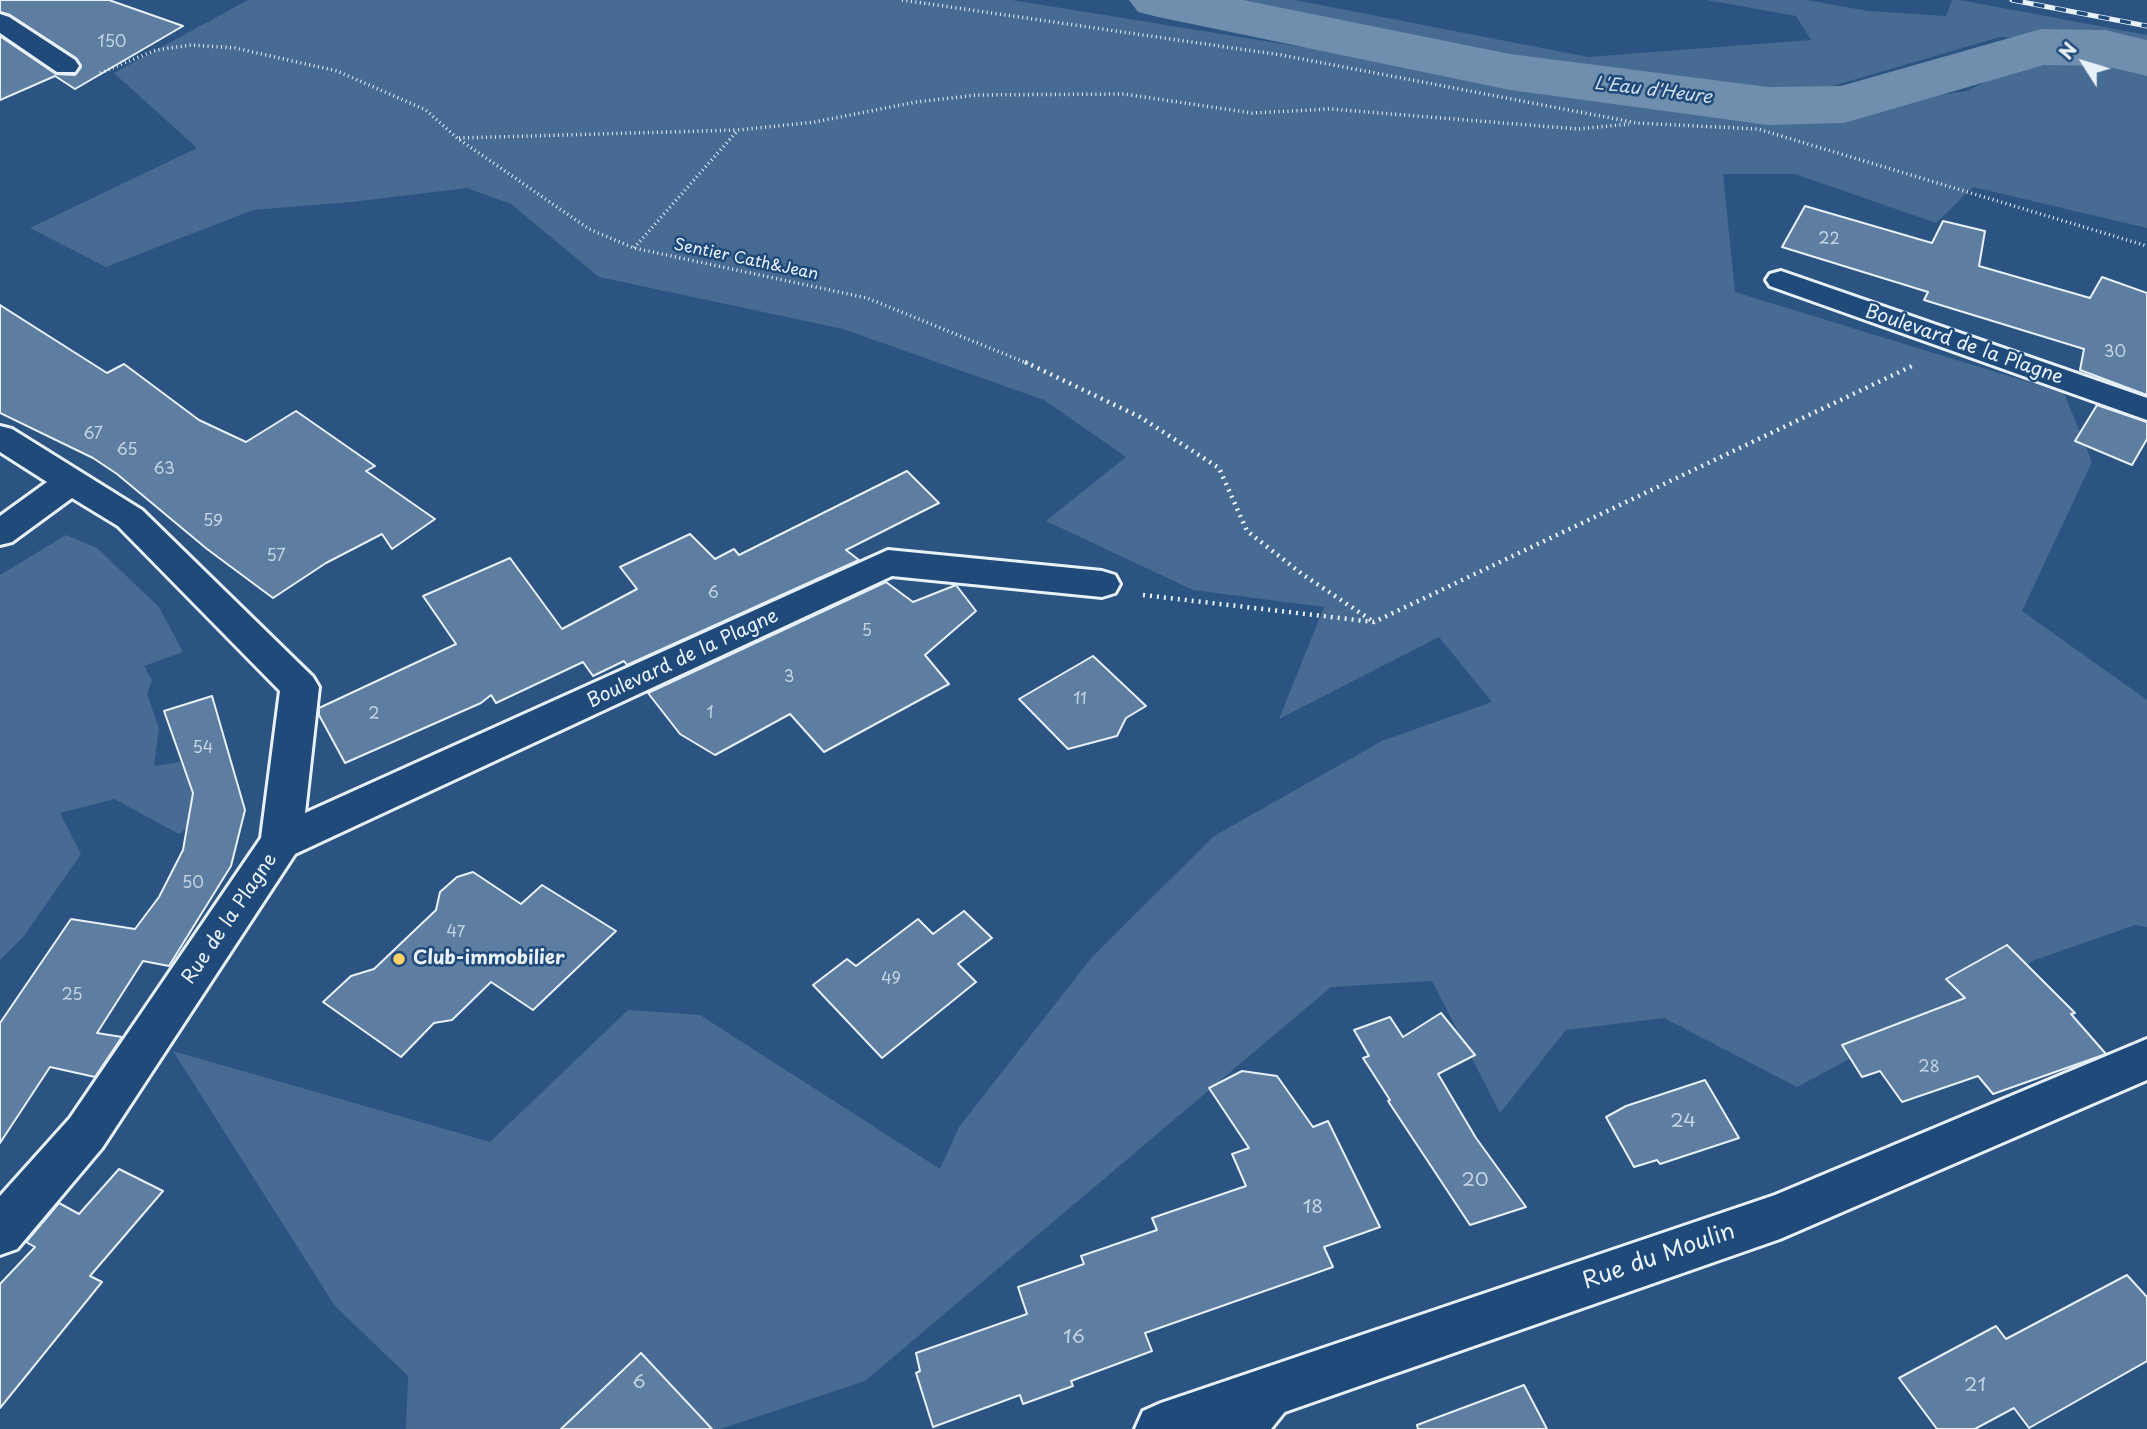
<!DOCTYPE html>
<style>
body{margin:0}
#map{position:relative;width:2147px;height:1429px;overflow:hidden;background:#2b5482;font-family:"Playpen Sans",sans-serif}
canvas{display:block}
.north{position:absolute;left:2049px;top:28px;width:70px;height:70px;-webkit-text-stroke:5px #1f4a7a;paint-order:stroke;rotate:307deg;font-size:19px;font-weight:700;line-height:28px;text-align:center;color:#e8f1f8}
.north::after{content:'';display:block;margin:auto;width:24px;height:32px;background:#e8f1f8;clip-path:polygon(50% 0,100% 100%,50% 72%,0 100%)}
</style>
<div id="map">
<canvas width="2147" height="1429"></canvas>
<div class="north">N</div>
</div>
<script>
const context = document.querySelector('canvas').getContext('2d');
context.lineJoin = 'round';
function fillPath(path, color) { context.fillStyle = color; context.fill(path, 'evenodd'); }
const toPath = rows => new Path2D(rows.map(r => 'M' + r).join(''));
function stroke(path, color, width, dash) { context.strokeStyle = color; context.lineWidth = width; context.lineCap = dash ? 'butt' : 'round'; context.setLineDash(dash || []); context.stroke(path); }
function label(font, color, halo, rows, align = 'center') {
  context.font = font + ' "Playpen Sans",sans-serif'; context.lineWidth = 5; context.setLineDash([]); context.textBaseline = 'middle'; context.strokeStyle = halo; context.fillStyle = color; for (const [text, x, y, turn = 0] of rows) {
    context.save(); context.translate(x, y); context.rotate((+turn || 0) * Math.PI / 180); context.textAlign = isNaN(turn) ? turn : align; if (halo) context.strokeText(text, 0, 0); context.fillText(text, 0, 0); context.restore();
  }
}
const green = toPath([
 [248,0,1012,0,1604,96,1786,117,1967,91,2039,55,2067,54,2147,69,2147,228,1973,187,1936,223,1795,174,1723,174,1735,292,2064,393,2092,462,2022,611,2147,700,2147,927,2135,925,2035,960,1797,1087,1664,1018,1566,1030,1500,1113,1432,981,1331,987,865,1381,720,1429,406,1429,408,1376,335,1306,173,1051,490,1142,628,1010,700,1015,940,1169,959,1127,1092,957,1214,836,1382,741,1492,702,1439,637,1279,719,1324,607,1193,590,1046,521,1126,457,1044,400,843,329,599,277,511,204,467,188,352,202,253,210,106,267,30,228,197,148,114,73],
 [1201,0,1295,0,1588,57,1811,40,1796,16,1706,0,1807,0,1868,11,1946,16,1952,0,1960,0,2147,35,2147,53,2088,40,2000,37,1819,90,1604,78],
 [66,535,97,548,159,607,183,652,144,666,152,680,147,694,159,728,154,766,180,762,206,814,179,834,114,799,60,813,81,854,24,936,0,960,0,575]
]);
const river = toPath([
 [1129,0,1243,0,1510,54,1768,87,1841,86,2041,29,2105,30,2147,40,2147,76,2105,66,2044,65,1844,123,1768,125,1510,90,1158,17,1138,12,1129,0]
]);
const building = toPath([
 [0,0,109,0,183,26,75,89,55,76,0,100,0,36,56,74,75,75,81,67,76,58,10,15,0,12,0,0],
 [1805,206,1932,243,1943,221,1985,231,1979,266,2090,298,2102,277,2147,293,2147,395,2080,370,2084,349,1924,300,1928,292,1782,247,1805,206],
 [0,305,107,373,124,364,199,420,246,442,296,411,375,466,366,471,435,519,392,549,382,534,326,563,273,598,207,549,117,474,93,458,0,413,0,305],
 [2097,405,2147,422,2147,439,2132,465,2075,441,2097,405],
 [907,471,939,503,846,550,859,560,627,665,624,661,593,676,583,662,496,703,491,695,481,703,345,763,319,715,319,708,456,644,423,596,510,558,562,629,637,589,620,567,690,534,715,559,734,549,739,555,907,471],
 [886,582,913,602,956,585,976,611,925,655,949,684,824,752,790,714,715,755,680,734,648,693,886,582],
 [1093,656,1146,706,1126,718,1117,736,1068,749,1019,699,1093,656],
 [212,696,245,810,231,866,169,966,143,961,97,1033,122,1037,95,1077,50,1067,0,1143,0,1023,71,919,135,929,159,897,183,850,193,793,164,711,212,696],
 [473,872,521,904,542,885,616,931,533,1010,491,982,452,1020,434,1023,401,1057,323,1002,351,976,374,969,436,910,440,892,457,877,473,872],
 [964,911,992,938,958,964,976,982,882,1058,813,985,847,959,856,966,918,919,933,934,964,911],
 [2007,945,2075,1013,2071,1014,2106,1054,1993,1094,1978,1076,1902,1102,1880,1071,1862,1077,1842,1045,1965,998,1946,979,2007,945],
 [1441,1013,1475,1055,1438,1074,1476,1138,1526,1207,1470,1225,1388,1101,1390,1100,1363,1058,1369,1056,1354,1030,1390,1017,1403,1037,1441,1013],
 [1242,1071,1277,1076,1313,1127,1328,1121,1380,1227,1324,1247,1333,1267,1145,1333,1152,1351,1071,1381,1073,1386,1023,1404,1020,1395,933,1427,916,1373,920,1371,916,1353,1027,1314,1018,1287,1084,1264,1081,1256,1157,1230,1152,1218,1246,1186,1232,1154,1249,1148,1209,1088,1242,1071],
 [1705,1080,1739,1138,1660,1164,1657,1160,1634,1167,1606,1117,1626,1106,1705,1080],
 [119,1169,163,1191,90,1276,102,1282,0,1408,0,1284,35,1247,26,1242,59,1203,79,1214,119,1169],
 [2127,1275,2147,1297,2147,1361,2029,1428,2014,1408,1975,1429,1937,1429,1899,1378,1996,1326,2006,1339,2127,1275],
 [641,1353,712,1429,561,1429,641,1353],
 [1524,1385,1547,1429,1418,1429,1417,1425,1524,1385]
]);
const pathFar1 = toPath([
 [902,0,1281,55,1637,123,1758,129,2147,246],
 [100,73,156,50,191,45,235,48,337,71,426,110,457,138,589,229,634,248,867,298,1029,364],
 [459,138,737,130],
 [634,248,738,130,815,122,916,102,977,95,1124,94,1252,113,1330,109,1578,129,1629,124]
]);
const path = toPath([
 [1025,362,1140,417,1219,468,1247,531,1302,574,1374,622],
 [1143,595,1374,622,1912,366]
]);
const service = toPath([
 [1275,1379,1287,1385,1293,1397,1287,1409,1271,1429,1229,1429,1234,1416,1263,1385,1275,1379]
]);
const minor = toPath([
 [0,14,9,17,75,60,79,66,75,72,57,72,0,33,0,14],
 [1781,271,2147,398,2147,420,1770,286,1766,280,1770,274,1781,271],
 [0,426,12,429,142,510,313,677,319,687,305,813,888,550,1102,571,1115,575,1120,584,1115,593,1102,597,892,576,295,854,102,1148,17,1249,0,1255,0,1196,70,1118,261,838,280,691,118,526,72,498,12,542,0,545,0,516,47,482,0,452,0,426],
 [2147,1039,2147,1080,1780,1239,1236,1429,1135,1429,1143,1411,1161,1403,1775,1195,2147,1039]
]);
const rail = toPath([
 [2012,0,2147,26]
]);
const markers = [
 [399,959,7,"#ffd166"]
];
const numberNames = [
 ["150",112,43],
 ["22",1829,240],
 ["30",2115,353],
 ["67",93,435],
 ["65",127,451],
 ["63",164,470],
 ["59",213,522],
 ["57",276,557],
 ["6",713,594],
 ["5",867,632],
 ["3",789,678],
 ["11",1080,700],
 ["1",710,714],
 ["2",374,715],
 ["54",203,749],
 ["50",193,884],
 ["47",456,933],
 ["49",891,980],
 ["25",72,996],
 ["28",1929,1068]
];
const farStreetnames = [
 ["Sentier Cath&Jean",746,260,12]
];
const farWaternames = [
 ["L'Eau d'Heure",1653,91,7]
];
const streetNames = [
 ["Boulevard de la Plagne",1964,345,19],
 ["Boulevard de la Plagne",683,659,-25],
 ["Rue de la Plagne",230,919,-56]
];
const poiNames = [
 ["Club-immobilier",413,959]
];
const nearNumbernames = [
 ["24",1683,1122],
 ["20",1475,1181],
 ["18",1313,1208],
 ["16",1074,1338],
 ["6",639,1383],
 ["21",1975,1386]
];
const nearStreetnames = [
 ["Rue du Moulin",1659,1257,-19]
];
fillPath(green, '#476b93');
fillPath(river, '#708ead');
fillPath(building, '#5d7da1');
stroke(building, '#e8f1f8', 2);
stroke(service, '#e8f1f8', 6);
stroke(minor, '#e8f1f8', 6);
stroke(pathFar1, '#e8f1f8', 3.5, [1, 3.5]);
stroke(path, '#e8f1f8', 4.5, [2, 5]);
fillPath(service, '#1f4a7a');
fillPath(minor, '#1f4a7a');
stroke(rail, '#e8f1f8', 5);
stroke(rail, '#1f4a7a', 3.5, [11]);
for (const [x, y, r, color] of markers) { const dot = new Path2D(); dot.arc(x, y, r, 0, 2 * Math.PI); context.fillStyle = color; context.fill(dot); stroke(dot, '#1f4a7a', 2.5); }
label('16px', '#c5d4e2', null, numberNames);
label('16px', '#e8f1f8', '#1f4a7a', farStreetnames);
label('italic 18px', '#d0dde9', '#1f4a7a', farWaternames);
label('19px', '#e8f1f8', '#1f4a7a', streetNames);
label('bold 19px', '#e8f1f8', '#1f4a7a', poiNames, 'left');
label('19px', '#c5d4e2', null, nearNumbernames);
label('23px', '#e8f1f8', '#1f4a7a', nearStreetnames);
</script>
